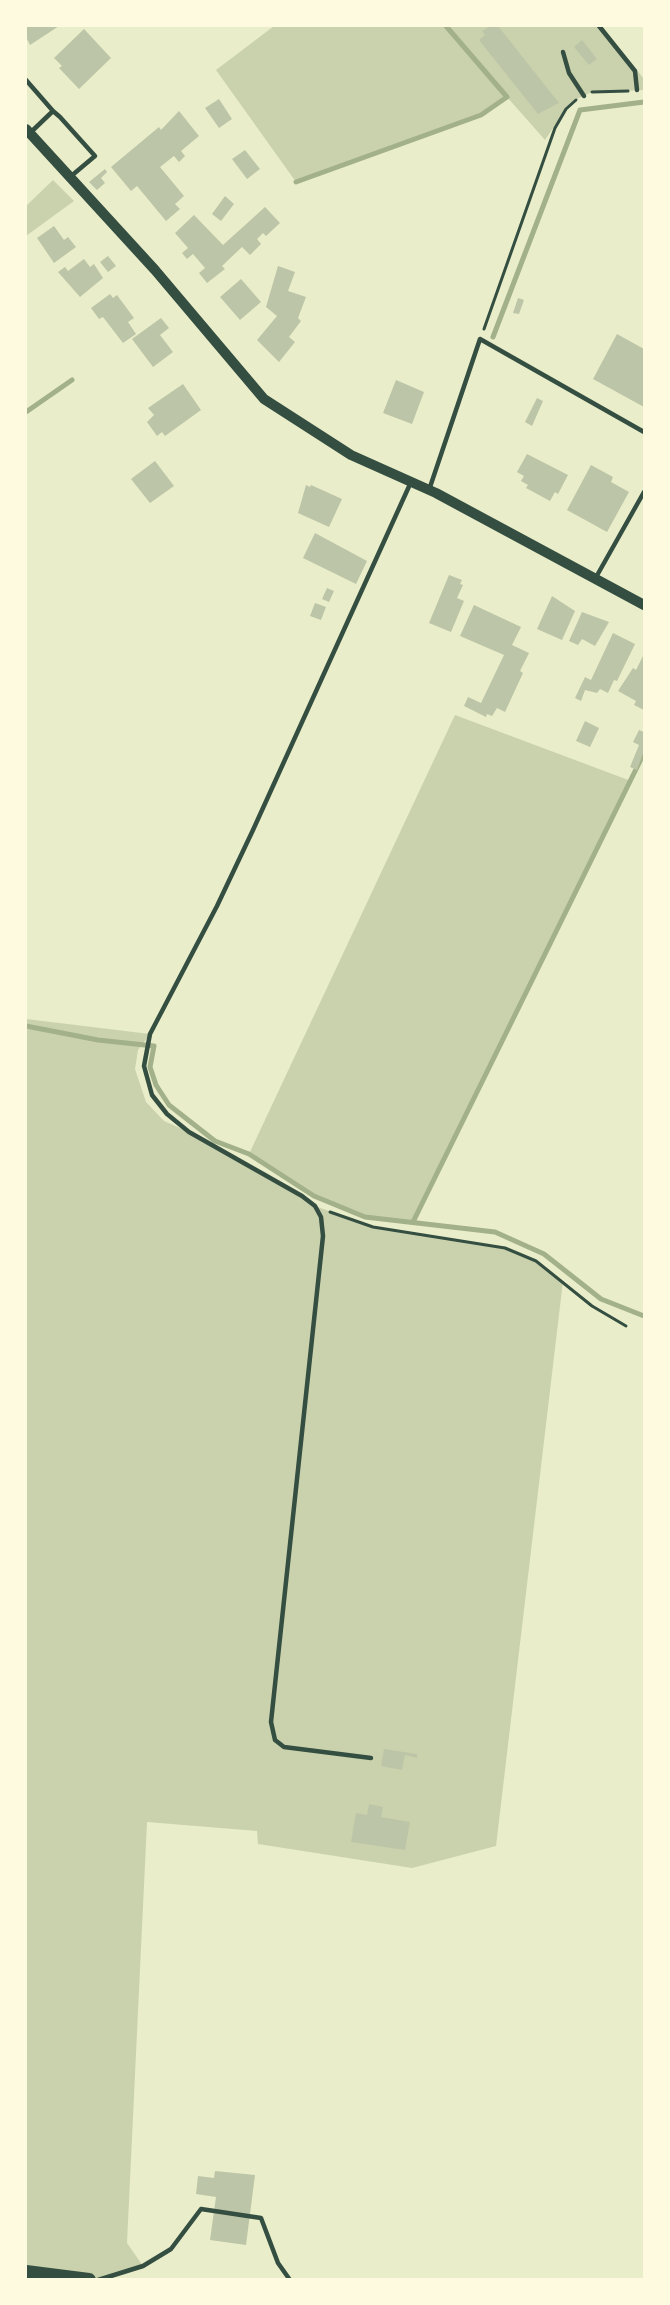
<!DOCTYPE html>
<style>
body{margin:0}
#map{position:relative;width:670px;height:2305px;overflow:hidden;background:#e9edc9;font-family:"Alegreya Sans",sans-serif}
canvas{display:block}
.frame{position:absolute;inset:0;border:27px solid #fefae0;pointer-events:none}
</style>
<div id="map">
<canvas width="670" height="2305"></canvas>
<div class="frame"></div>
</div>
<script>
const context = document.querySelector('canvas').getContext('2d');
context.lineJoin = 'round';
function fillPath(path, color) { context.fillStyle = color; context.fill(path, 'evenodd'); }
const toPath = rows => new Path2D(rows.map(r => 'M' + r).join(''));
function stroke(path, color, width, dash) { context.strokeStyle = color; context.lineWidth = width; context.lineCap = dash ? 'butt' : 'round'; context.setLineDash(dash || []); context.stroke(path); }
const green = toPath([
 [274,26,602,26,644,79,644,90,592,92,577,99,566,109,545,140,507,97,481,115,296,182,216,70],
 [53,180,74,201,26,236,26,206],
 [455,715,631,781,413,1222,365,1217,314,1196,249,1154],
 [26,1019,150,1034,138,1050,135,1069,146,1102,164,1121,189,1132,315,1206,373,1227,505,1248,536,1261,563,1281,496,1846,412,1868,258,1844,257,1831,147,1822,127,2243,143,2266,98,2280,26,2272]
]);
const stream = toPath([
 [296,182,481,115,507,97,446,26],
 [493,337,580,110,644,102],
 [26,412,72,380],
 [26,1026,98,1040,154,1046,150,1067,156,1085,169,1105,215,1141,249,1154,314,1196,365,1217,495,1232,544,1254,601,1299,644,1316],
 [413,1222,644,753]
]);
const building = toPath([
 [26,26,59,26,30,45,26,37],
 [490,26,498,26,559,103,538,114,479,40,485,35,482,31],
 [84,29,111,58,79,89,59,68,62,66,54,58],
 [582,40,597,59,589,65,574,47],
 [219,99,232,119,219,128,205,108],
 [179,111,199,136,181,151,185,156,179,162,174,156,160,167,184,196,175,204,180,209,166,221,137,186,131,191,111,167,159,127,161,130],
 [245,150,260,169,247,179,232,159],
 [105,169,107,172,101,178,105,183,97,190,89,182],
 [225,196,234,204,221,221,212,214],
 [265,207,280,223,266,236,263,233,257,239,261,244,250,255,242,247,222,266,225,269,207,283,199,273,205,268,193,254,187,259,182,253,188,248,175,233,194,215,223,245],
 [54,226,64,240,68,237,76,247,54,263,37,238],
 [108,256,116,266,108,272,100,262],
 [84,259,90,267,94,264,103,278,80,297,58,272,65,267,68,271],
 [278,266,295,272,288,291,306,297,298,318,301,321,289,337,295,342,279,362,257,340,277,316,266,307],
 [241,279,261,302,240,320,220,297],
 [110,294,113,298,117,295,134,318,128,322,136,334,123,343,103,317,99,319,91,308],
 [518,298,524,300,519,314,513,313],
 [161,318,169,328,160,335,173,352,153,367,132,339],
 [617,334,644,349,644,407,593,379],
 [396,380,424,392,412,424,383,413],
 [183,384,201,410,165,436,162,432,157,436,147,422,154,415,148,408],
 [537,398,543,401,532,426,525,422],
 [527,454,568,475,558,494,555,492,550,501,526,488,528,485,521,481,524,476,517,472],
 [155,461,174,486,150,503,131,479],
 [591,465,613,477,611,482,629,492,607,532,567,510],
 [306,485,310,487,311,485,342,499,329,527,298,513],
 [315,533,367,561,356,584,303,558],
 [449,575,462,580,460,584,463,585,457,598,464,601,451,632,429,623],
 [327,588,334,591,329,602,322,599],
 [552,596,575,611,562,640,537,629],
 [315,603,326,607,321,620,310,616],
 [474,605,521,627,512,645,529,653,520,671,523,673,505,712,497,708,492,716,487,714,486,717,464,706,468,697,481,703,504,655,460,636],
 [582,612,609,622,595,646,582,639,578,645,569,641],
 [613,633,635,644,617,681,614,680,608,693,600,689,597,693,585,690,581,701,575,698,585,677,591,680],
 [644,654,644,710,634,705,636,701,618,691,633,668,636,670],
 [585,721,599,728,590,747,576,741],
 [639,730,644,732,644,751,637,770,630,767,639,745,633,742],
 [384,1749,417,1754,417,1758,405,1755,402,1770,381,1766],
 [369,1804,383,1807,381,1817,410,1822,405,1850,351,1842,356,1813,367,1815],
 [215,2171,255,2175,246,2245,210,2240,216,2197,196,2194,198,2176,214,2178]
]);
const path = toPath([
 [592,92,628,91],
 [484,329,555,128,566,109,576,100],
 [330,1212,373,1227,505,1248,536,1261,592,1306,626,1326]
]);
const service = toPath([
 [599,26,635,71,637,90],
 [563,52,569,73,584,96],
 [26,80,53,111],
 [30,133,53,111,60,117,95,156,70,177],
 [429,490,480,339,644,432],
 [595,579,644,492],
 [371,1758,284,1747,275,1740,271,1722,323,1236,321,1217,315,1206,302,1196,189,1132,167,1114,152,1095,144,1066,150,1034,217,906,253,830,411,482],
 [98,2280,143,2266,171,2249,201,2209,261,2218,278,2263,290,2280]
]);
const tertiary = toPath([
 [26,129,155,270,264,399,351,455,436,493,644,605]
]);
const primary = toPath([
 [26,2272,89,2280]
]);
fillPath(green, '#cad2ad');
stroke(stream, '#a3b18a', 5);
fillPath(building, '#bcc5a7');
stroke(path, '#344e41', 3);
stroke(service, '#344e41', 4.5);
stroke(tertiary, '#344e41', 10);
stroke(primary, '#344e41', 14);
</script>
